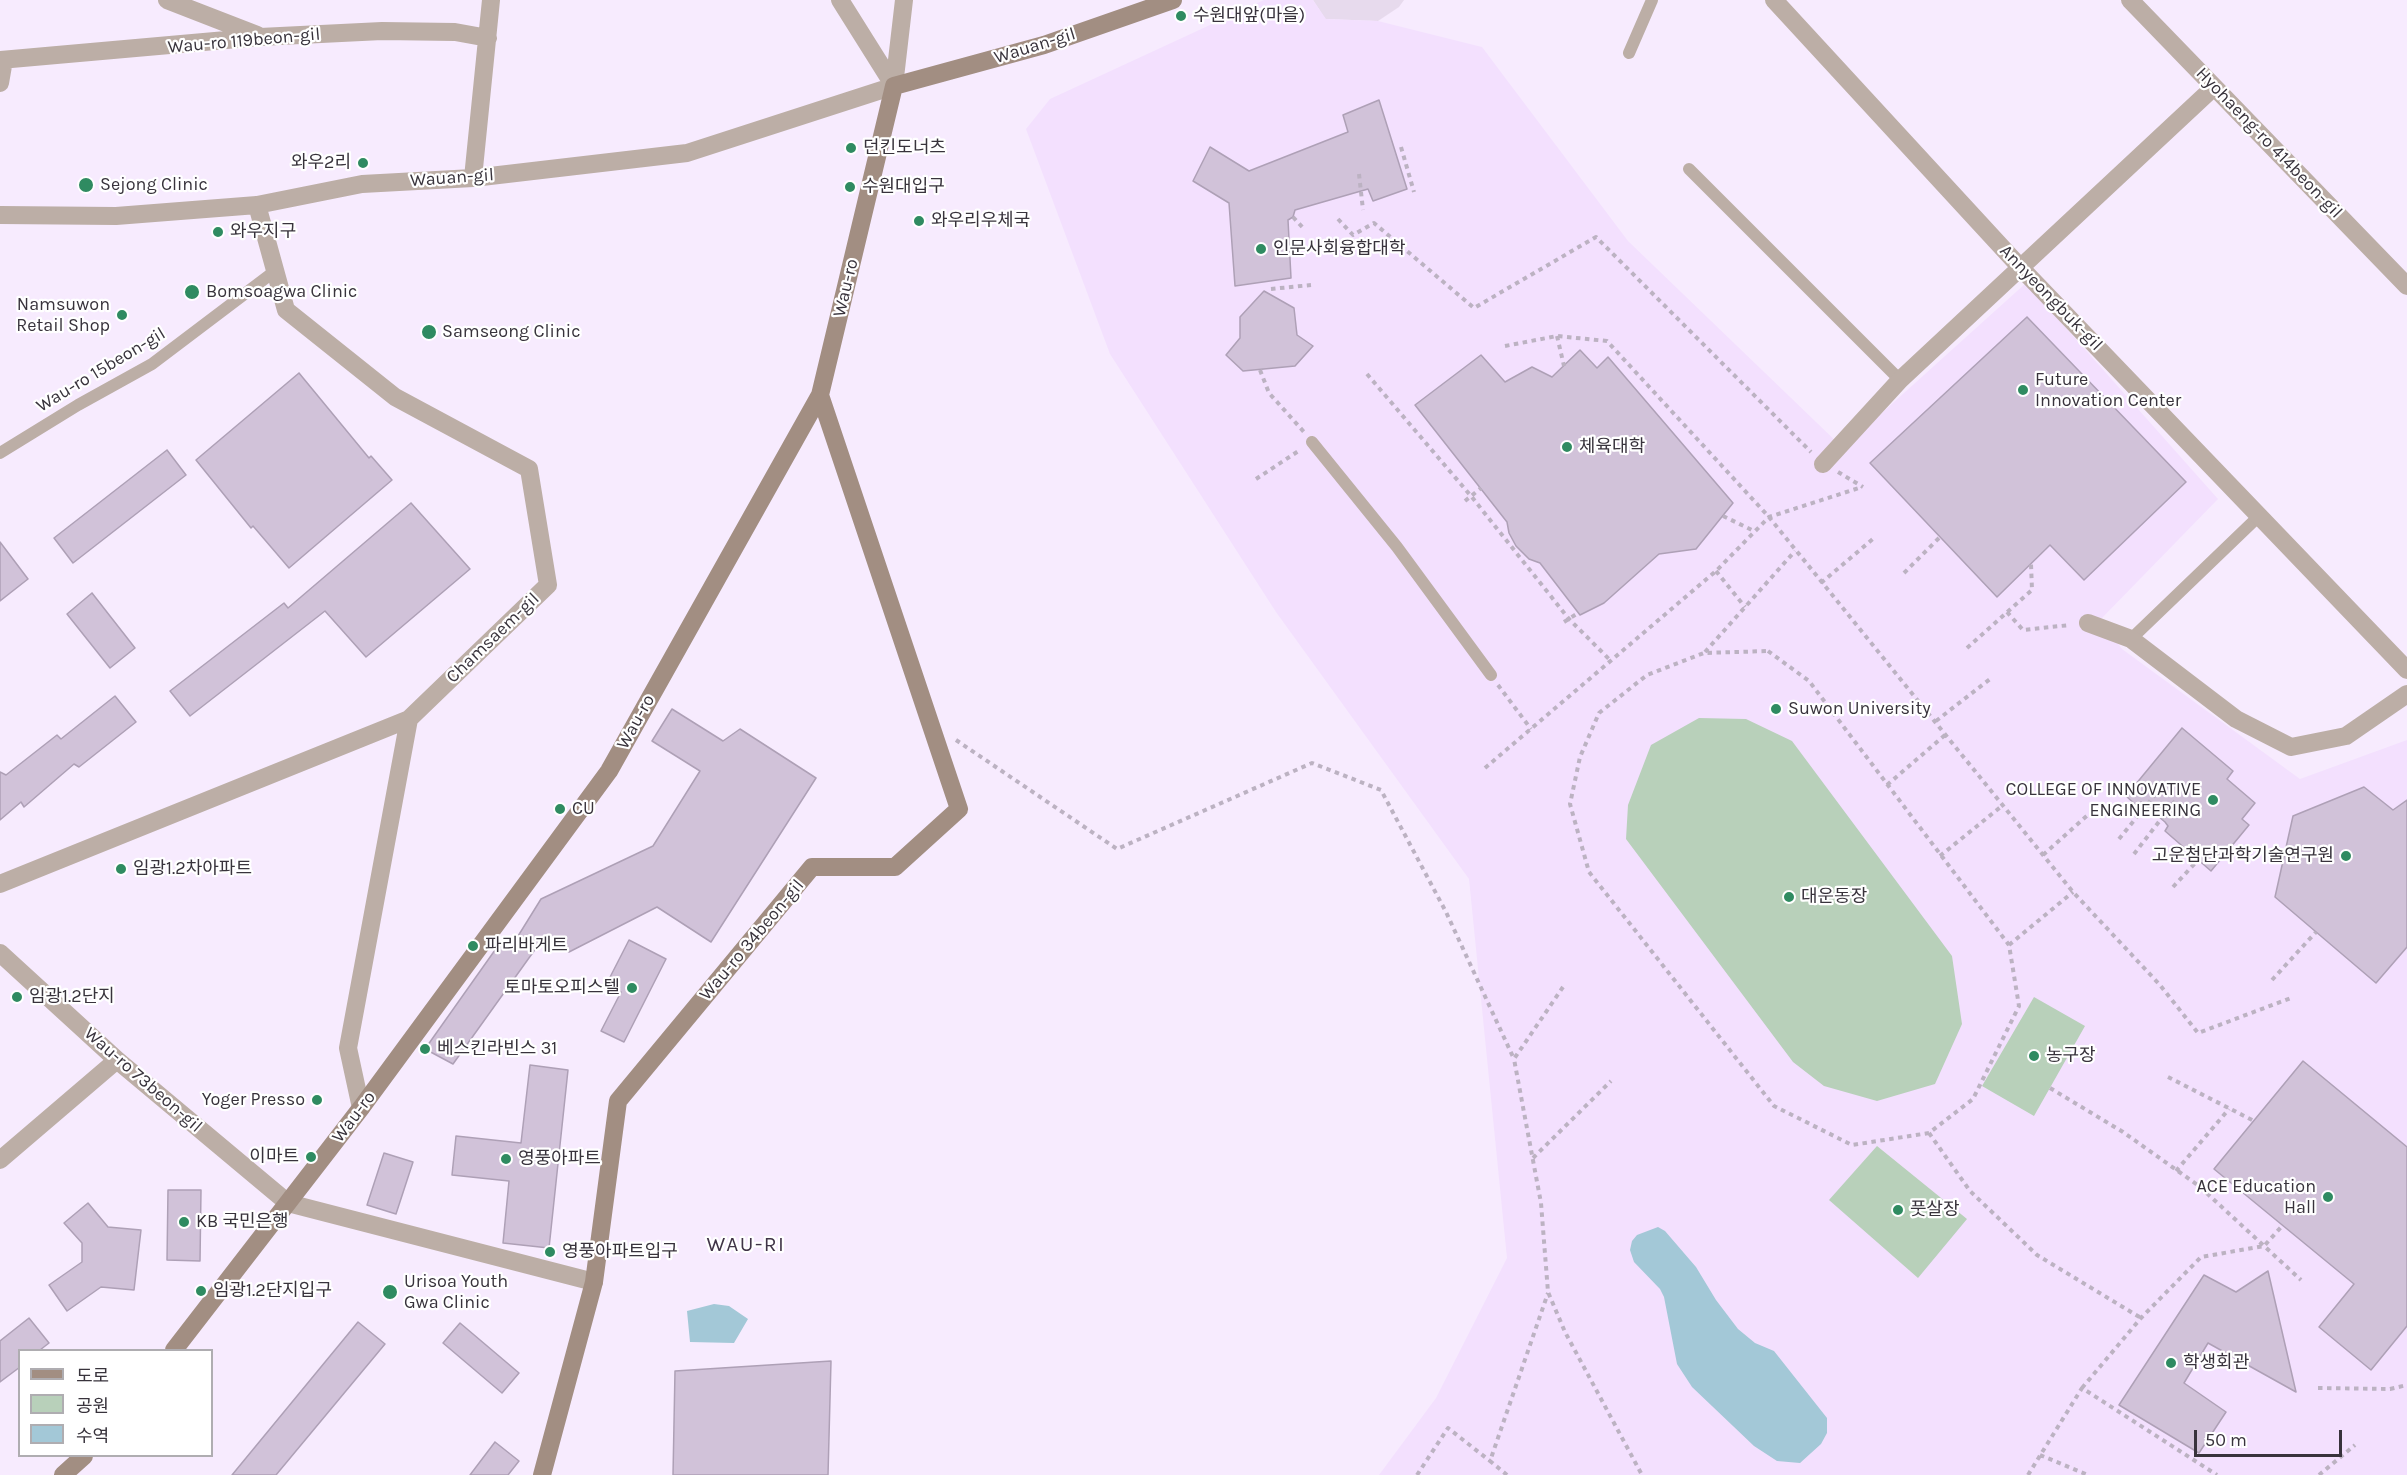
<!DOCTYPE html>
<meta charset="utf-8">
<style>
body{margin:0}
#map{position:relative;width:2407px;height:1475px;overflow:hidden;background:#f7ebfe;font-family:Karla,"Noto Sans KR",sans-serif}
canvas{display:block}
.legend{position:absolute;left:18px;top:1349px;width:195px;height:108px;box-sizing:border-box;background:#fff;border:2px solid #afadb1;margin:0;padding:8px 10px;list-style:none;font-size:18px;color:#38333c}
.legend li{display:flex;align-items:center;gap:12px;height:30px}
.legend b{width:30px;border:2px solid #afadb1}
.scale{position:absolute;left:2194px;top:1430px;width:148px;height:27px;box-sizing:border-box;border:3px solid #38333c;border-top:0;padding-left:8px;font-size:18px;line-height:21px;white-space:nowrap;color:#38333c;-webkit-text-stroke:4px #fff;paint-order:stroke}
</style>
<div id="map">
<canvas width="2407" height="1475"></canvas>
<ul class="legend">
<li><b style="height:8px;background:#a28e82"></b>도로</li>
<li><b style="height:16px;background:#b8d0ba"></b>공원</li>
<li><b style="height:16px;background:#a3c8d7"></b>수역</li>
</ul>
<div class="scale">50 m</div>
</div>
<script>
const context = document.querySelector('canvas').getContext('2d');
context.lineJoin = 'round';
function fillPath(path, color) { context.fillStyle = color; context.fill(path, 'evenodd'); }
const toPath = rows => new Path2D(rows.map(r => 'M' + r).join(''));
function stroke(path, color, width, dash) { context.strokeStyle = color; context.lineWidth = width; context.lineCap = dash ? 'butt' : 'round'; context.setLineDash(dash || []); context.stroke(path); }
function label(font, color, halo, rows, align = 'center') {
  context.font = font + ' Karla,"Noto Sans KR",sans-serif'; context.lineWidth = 4.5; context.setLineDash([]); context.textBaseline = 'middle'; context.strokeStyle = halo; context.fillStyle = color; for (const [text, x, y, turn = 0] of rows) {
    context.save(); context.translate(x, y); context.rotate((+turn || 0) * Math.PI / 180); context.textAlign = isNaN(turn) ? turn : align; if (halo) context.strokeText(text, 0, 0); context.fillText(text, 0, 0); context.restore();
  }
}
const industrial = toPath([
 [1313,0,1404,0,1399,7,1378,21,1325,19]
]);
const built = toPath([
 [1264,0,1313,0,1326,19,1378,21,1482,47,1628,241,1843,448,2026,283,2218,499,2100,620,2122,649,2300,779,2407,740,2407,1475,1379,1475,1436,1398,1507,1258,1469,879,1276,612,1110,354,1026,129,1050,99]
]);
const green = toPath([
 [1699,718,1746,719,1792,741,1952,956,1962,1024,1935,1084,1877,1101,1824,1086,1793,1062,1626,839,1628,805,1651,745],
 [2034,997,2085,1026,2034,1116,1982,1086],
 [1877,1146,1967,1219,1918,1278,1829,1200]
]);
const water = toPath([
 [1658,1227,1665,1231,1696,1267,1716,1300,1738,1329,1755,1343,1774,1351,1827,1418,1827,1433,1821,1444,1800,1463,1777,1461,1754,1446,1692,1387,1677,1364,1664,1297,1660,1289,1634,1262,1630,1250,1632,1241,1637,1235],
 [714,1304,729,1306,748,1319,734,1343,690,1342,687,1311]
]);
const building = toPath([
 [1379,100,1407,189,1373,201,1368,189,1295,210,1293,217,1288,220,1291,278,1235,286,1229,203,1193,181,1210,147,1249,171,1348,132,1343,115,1379,100],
 [1264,291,1294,308,1297,335,1313,346,1295,366,1243,371,1226,355,1240,338,1240,317,1264,291],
 [2027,317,2186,482,2084,580,2050,545,1997,597,1870,463,2027,317],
 [1580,350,1597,368,1608,357,1733,503,1696,549,1659,554,1604,603,1580,615,1540,563,1529,559,1516,546,1509,533,1507,522,1415,405,1481,355,1505,382,1532,367,1552,377,1580,350],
 [299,373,369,458,371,456,392,480,289,568,253,526,251,528,196,460,299,373],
 [167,450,186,475,73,563,54,538,167,450],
 [411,503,470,569,366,657,325,611,190,716,170,691,284,603,288,608,411,503],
 [0,542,28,579,0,601,0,542],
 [92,593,135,648,110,668,67,614,92,593],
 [115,696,136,722,79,767,74,764,24,807,21,802,0,820,0,772,6,775,57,735,61,739,115,696],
 [672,709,723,741,740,729,816,778,711,942,657,907,569,952,544,937,453,1064,425,1049,500,943,510,949,541,899,653,846,700,771,652,741,672,709],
 [2182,728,2233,771,2227,779,2255,803,2242,819,2249,825,2211,871,2165,831,2168,826,2165,822,2141,802,2137,806,2126,796,2182,728],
 [2364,787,2393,810,2407,800,2407,947,2376,983,2275,897,2293,816,2364,787],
 [629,940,666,959,624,1042,601,1031,621,992,606,985,629,940],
 [2303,1061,2407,1147,2407,1326,2371,1370,2319,1327,2354,1284,2214,1169,2303,1061],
 [530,1065,568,1070,549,1248,503,1243,509,1181,452,1175,456,1136,521,1143,530,1065],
 [384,1153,413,1162,396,1214,367,1205,384,1153],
 [168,1190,201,1190,200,1261,167,1260,168,1190],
 [88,1203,108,1227,141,1230,134,1290,101,1287,67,1311,49,1285,82,1262,82,1243,64,1223,88,1203],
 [2268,1271,2296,1392,2208,1343,2184,1383,2226,1412,2199,1453,2119,1405,2204,1275,2236,1292,2268,1271],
 [29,1318,49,1343,40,1350,20,1350,20,1367,0,1382,0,1341,29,1318],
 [358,1322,385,1344,276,1475,232,1475,358,1322],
 [460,1323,519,1373,502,1393,443,1343,460,1323],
 [831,1361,828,1475,673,1475,675,1371,831,1361],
 [495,1442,519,1461,508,1475,470,1475,495,1442]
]);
const path = toPath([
 [1401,147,1414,192],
 [1359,174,1363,210],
 [1293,217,1305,230],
 [1338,219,1353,235,1374,223,1474,308,1596,237,1811,452],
 [1271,289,1311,285],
 [1557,336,1564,366],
 [1505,346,1557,336,1607,341,1769,517,2073,892,2160,985,2198,1033,2291,998],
 [1260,370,1269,393,1304,432],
 [1367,374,1471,496,1569,619,1611,661],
 [1838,472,1863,487],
 [1256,479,1300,450],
 [1465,501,1481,488],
 [1723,516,1754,531],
 [1716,571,1745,607],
 [1904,573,1940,537],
 [1821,583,1874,538],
 [2007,612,2023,630,2070,625],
 [1564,622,1578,613],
 [1967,648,2032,590,2031,564],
 [1768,651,1809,681,2009,945,2019,1006,1973,1099,1929,1133,1852,1145,1774,1106,1589,872,1570,804,1580,757,1599,713,1647,675,1704,653,1768,651],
 [1705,652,1795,551],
 [1498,685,1531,729],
 [1936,721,1990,679],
 [956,740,1117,849,1312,763,1381,790,1446,912,1514,1059],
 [1485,768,1716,571,1769,517,1862,487],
 [1887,785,1945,735],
 [2119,839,2155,795],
 [2134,854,2175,801],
 [2043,855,2090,813],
 [1940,856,2003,805],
 [2173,887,2198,860],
 [2009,945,2073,892],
 [2272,980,2316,932],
 [1563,987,1514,1059,1541,1203,1548,1292,1565,1332,1642,1475],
 [2168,1077,2254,1121],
 [2050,1088,2123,1132,2199,1186,2301,1280],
 [1929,1133,1970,1191,2037,1255,2141,1318],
 [1533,1158,1611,1081],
 [2176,1171,2229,1109],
 [2082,1388,2141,1318,2201,1257,2264,1246,2283,1225],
 [2318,1388,2390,1389,2407,1385],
 [2040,1455,2088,1475],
 [1417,1475,1448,1428,1490,1461],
 [1507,1475,1490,1461,1548,1293],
 [2028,1475,2082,1388,2217,1475],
 [2319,1475,2355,1445]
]);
const lane = toPath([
 [1629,53,1652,0],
 [1689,169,1900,380],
 [1312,442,1397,547,1491,675],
 [0,453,78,405,152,364,275,271],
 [2131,639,2259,516]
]);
const street = toPath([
 [167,0,257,35],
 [840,0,894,86],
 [1774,0,2020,267,2407,670],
 [2130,0,2407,286],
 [0,60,260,37,382,31,455,32,488,38],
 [0,83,4,60],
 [894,86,904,0],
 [473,178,491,0],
 [0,215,116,216,257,205,362,184,473,178,687,153,894,86],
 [1823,464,1900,380,2214,87],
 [2088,623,2131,639,2236,719,2291,747,2346,736,2407,694],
 [0,884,409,719,548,585,529,469,395,397,286,310,257,205],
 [0,953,117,1060,288,1203,594,1282],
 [361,1108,348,1048,409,719],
 [0,1160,117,1060]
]);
const secondary = toPath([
 [174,1350,361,1108,609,771,820,395,894,86,1044,45,1173,0],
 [63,1475,84,1456],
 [542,1475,594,1282,618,1101,812,867,895,867,959,809,820,395]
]);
const markers = [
 [1181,16,6,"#2f8b61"],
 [851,148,6,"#2f8b61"],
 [363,163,6,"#2f8b61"],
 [86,185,8,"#2f8b61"],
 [850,187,6,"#2f8b61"],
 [919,221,6,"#2f8b61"],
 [218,232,6,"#2f8b61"],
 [1261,249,6,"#2f8b61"],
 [192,292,8,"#2f8b61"],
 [122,315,6,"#2f8b61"],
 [429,332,8,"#2f8b61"],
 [2023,390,6,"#2f8b61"],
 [1567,447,6,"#2f8b61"],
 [1776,709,6,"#2f8b61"],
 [2213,800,6,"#2f8b61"],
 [560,809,6,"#2f8b61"],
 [2346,856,6,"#2f8b61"],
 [121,869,6,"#2f8b61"],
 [1789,897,6,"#2f8b61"],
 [473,946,6,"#2f8b61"],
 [632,988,6,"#2f8b61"],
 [17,997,6,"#2f8b61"],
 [425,1049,6,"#2f8b61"],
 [2034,1056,6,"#2f8b61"],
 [317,1100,6,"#2f8b61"],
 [311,1157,6,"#2f8b61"],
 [506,1159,6,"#2f8b61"],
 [2328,1197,6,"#2f8b61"],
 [1898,1210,6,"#2f8b61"],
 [184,1222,6,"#2f8b61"],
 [550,1252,6,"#2f8b61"],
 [201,1291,6,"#2f8b61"],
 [390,1292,8,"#2f8b61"],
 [2171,1363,6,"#2f8b61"]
];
const poiNames = [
 ["수원대앞(마을)",1193,16],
 ["던킨도너츠",863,148],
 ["와우2리",351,163,"right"],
 ["Sejong Clinic",100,185],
 ["수원대입구",862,187],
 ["와우리우체국",931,221],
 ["와우지구",230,232],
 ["인문사회융합대학",1273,249],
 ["Bomsoagwa Clinic",206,292],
 ["Namsuwon",110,305,"right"],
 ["Retail Shop",110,326,"right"],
 ["Samseong Clinic",442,332],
 ["Future",2035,380],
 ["Innovation Center",2035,401],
 ["체육대학",1579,447],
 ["Suwon University",1788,709],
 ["COLLEGE OF INNOVATIVE",2201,790,"right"],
 ["ENGINEERING",2201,811,"right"],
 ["CU",572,809],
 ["고운첨단과학기술연구원",2334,856,"right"],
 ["임광1.2차아파트",133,869],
 ["대운동장",1801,897],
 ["파리바게트",485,946],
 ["토마토오피스텔",620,988,"right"],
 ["임광1.2단지",29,997],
 ["베스킨라빈스 31",437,1049],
 ["농구장",2046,1056],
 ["Yoger Presso",305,1100,"right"],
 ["이마트",299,1157,"right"],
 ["영풍아파트",518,1159],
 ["ACE Education",2316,1187,"right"],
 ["Hall",2316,1208,"right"],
 ["풋살장",1910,1210],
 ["KB 국민은행",196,1222],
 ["영풍아파트입구",562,1252],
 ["Urisoa Youth",404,1282],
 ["Gwa Clinic",404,1303],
 ["임광1.2단지입구",213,1291],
 ["학생회관",2183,1363]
];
const streetNames = [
 ["Wau-ro 119beon-gil",244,41,-5],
 ["Wauan-gil",1035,46,-17],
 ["Hyohaeng-ro 414beon-gil",2269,143,46],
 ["Wauan-gil",452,178,-4],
 ["Wau-ro",846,288,-77],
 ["Annyeongbuk-gil",2051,298,46],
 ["Wau-ro 15beon-gil",101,370,-31],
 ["Chamsaem-gil",493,638,-44],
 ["Wau-ro",636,722,-61],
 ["Wau-ro 34beon-gil",752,940,-50],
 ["Wau-ro 73beon-gil",143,1080,41],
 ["Wau-ro",354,1117,-53]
];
const quarterNames = [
 ["WAU-RI",746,1245]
];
fillPath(industrial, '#e7daed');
fillPath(built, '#f3e0fe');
fillPath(green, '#b8d0ba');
fillPath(water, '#a3c8d7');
fillPath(building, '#d1c2d9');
stroke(building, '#aea0b6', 1.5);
stroke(path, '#bcb2c2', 4, [4.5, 4.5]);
stroke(lane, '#bcaea6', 12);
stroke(street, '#bcaea6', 18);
stroke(secondary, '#a28e82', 18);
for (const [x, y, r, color] of markers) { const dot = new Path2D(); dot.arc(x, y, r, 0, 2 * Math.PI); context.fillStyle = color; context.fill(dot); stroke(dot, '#fff', 2); }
label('18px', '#38333c', '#fff', poiNames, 'left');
label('18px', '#38333c', '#fff', streetNames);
context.letterSpacing = '1.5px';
label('21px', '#403447', '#fff', quarterNames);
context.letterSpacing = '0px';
</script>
